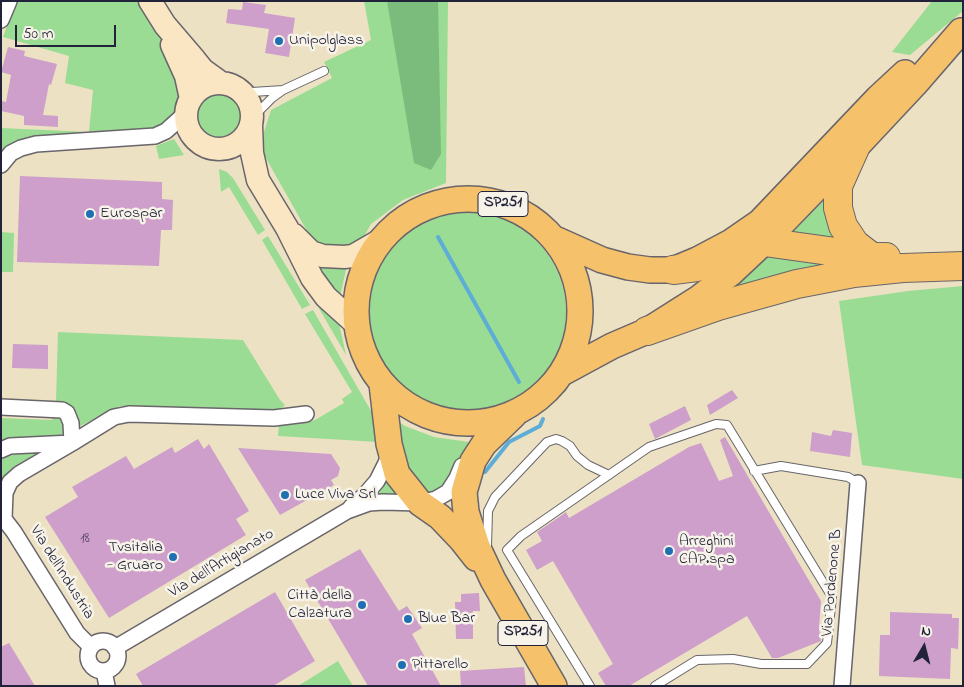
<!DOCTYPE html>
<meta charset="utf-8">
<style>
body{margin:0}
#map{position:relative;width:964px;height:687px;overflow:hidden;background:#ece2c3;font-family:"Indie Flower",sans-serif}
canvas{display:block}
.frame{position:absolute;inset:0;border:2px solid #22223b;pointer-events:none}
.north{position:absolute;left:899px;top:622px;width:50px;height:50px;-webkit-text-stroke:4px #f7f3e8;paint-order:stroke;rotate:8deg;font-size:14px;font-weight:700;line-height:20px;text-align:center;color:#22223b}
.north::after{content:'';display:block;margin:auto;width:18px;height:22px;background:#22223b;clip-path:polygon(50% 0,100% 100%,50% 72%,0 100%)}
.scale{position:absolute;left:15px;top:25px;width:101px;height:22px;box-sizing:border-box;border:2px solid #22223b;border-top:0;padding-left:6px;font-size:15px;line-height:18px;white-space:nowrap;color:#22223b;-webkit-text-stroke:4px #f7f3e8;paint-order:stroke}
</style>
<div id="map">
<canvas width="964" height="687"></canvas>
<div class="frame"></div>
<div class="north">N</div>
<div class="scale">50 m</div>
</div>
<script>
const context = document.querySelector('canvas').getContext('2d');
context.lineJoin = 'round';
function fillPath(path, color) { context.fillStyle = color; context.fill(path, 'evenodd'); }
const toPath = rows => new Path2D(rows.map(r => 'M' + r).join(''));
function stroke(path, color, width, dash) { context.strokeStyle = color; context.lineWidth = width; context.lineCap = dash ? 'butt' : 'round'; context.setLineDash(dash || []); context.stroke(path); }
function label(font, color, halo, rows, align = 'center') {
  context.font = font + ' "Indie Flower",sans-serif'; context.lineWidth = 5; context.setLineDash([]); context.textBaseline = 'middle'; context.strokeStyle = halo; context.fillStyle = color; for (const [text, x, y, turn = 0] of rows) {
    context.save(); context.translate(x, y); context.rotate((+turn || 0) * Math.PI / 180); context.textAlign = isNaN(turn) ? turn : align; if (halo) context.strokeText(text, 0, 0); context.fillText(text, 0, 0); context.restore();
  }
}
const green = toPath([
 [16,1,140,1,168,50,182,91,180,104,173,116,166,122,151,131,1,153,1,128,89,132,93,90,65,83,69,56,3,37],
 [364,1,448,1,446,183,403,200,371,224,362,240,344,250,326,248,311,238,263,153,264,132,271,110,332,78,324,62,371,40],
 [932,1,963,1,963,11,910,55,892,52],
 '196 117a24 24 0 1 1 48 0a24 24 0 1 1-48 0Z',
 [174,139,184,155,159,159,156,146],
 [219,169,227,172,233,178,265,230,258,235,229,187,221,192],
 [827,197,841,241,790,235],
 '366 312a100 100 0 1 1 200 0a100 100 0 1 1-200 0Z',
 [1,232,14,233,13,272,1,272],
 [268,236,310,305,302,309,262,240],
 [762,254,850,263,720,295],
 [308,259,347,265,340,297],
 [306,286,339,323,346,355],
 [963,286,963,479,862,465,839,301,908,291],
 [313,310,374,416,378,442,278,436,279,425,300,423,315,420,344,403,342,399,352,392,305,314],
 [58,332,243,340,280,400,285,405,278,411,268,412,120,406,80,426,73,409,56,401],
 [53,415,63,420,65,428,61,436,55,439,1,442,1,418,52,420],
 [396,420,405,426,434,437,469,442,447,483,435,493,423,494,412,485],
 [17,454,35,454,35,456,11,469,1,479,1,459,8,456],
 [389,477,401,497,376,497],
 [338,661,353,686,298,686]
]);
const forest = toPath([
 [387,1,438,1,441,154,431,170,414,163]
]);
const stream = toPath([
 [438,237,519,382],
 [485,472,509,442,540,426,543,419]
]);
const building = toPath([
 [243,2,266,5,264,13,295,18,289,57,265,53,269,29,226,23,228,9,242,10],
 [8,47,25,51,24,56,57,64,51,85,49,84,43,115,58,116,58,127,24,125,24,116,1,111,1,101,6,102,11,75,1,72],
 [20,176,162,182,162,199,173,200,172,230,161,230,159,266,17,262],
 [13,344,48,345,48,369,12,368],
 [732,390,738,398,710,415,707,405],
 [685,406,691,420,655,439,649,424],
 [833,430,852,433,850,457,810,451,812,432,831,436],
 [725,437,821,601,819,628,821,641,778,658,772,658,747,616,629,686,606,686,598,673,613,664,553,561,537,570,526,550,542,541,537,532,562,515,566,512,569,518,689,447,701,443,719,481,733,476,720,440],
 [198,439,204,449,209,444,249,511,236,519,246,535,109,618,45,517,78,497,72,487,126,456,134,469,172,447,175,453],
 [238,448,331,454,340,468,338,476,331,480,334,485,280,515],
 [360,549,399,611,407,606,422,628,412,634,441,686,368,686,305,580],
 [275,592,315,661,273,686,143,686,136,674],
 [479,593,480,611,473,611,473,639,456,639,455,602,461,602,461,594],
 [890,612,952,614,952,618,959,618,958,649,951,648,950,679,879,676,880,635,890,635],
 [9,643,35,686,1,686,1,647],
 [524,667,526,686,461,686,460,671]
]);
const lane = toPath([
 [237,88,252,92,283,90,272,98,253,117],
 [283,90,324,71],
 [754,471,781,466,848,477,858,483],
 [487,546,488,511,495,497,547,442,556,439,562,441,570,446,577,456,588,465,609,475],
 [590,686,507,550,521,536,649,447,716,424,727,425,832,597,827,643,807,664,761,664,733,659,697,660,655,686]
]);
const street = toPath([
 [1,20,9,1],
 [1,165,11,153,21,148,36,144,155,136,166,131,186,113],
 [1,407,62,410,67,413,71,423,72,443],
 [72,443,114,417,129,414,274,418,306,414],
 [1,450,10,446,72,443,19,474,10,482,5,493,4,519],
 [351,507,365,495,377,481,387,461,388,450],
 [1,515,14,532,77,633,91,647],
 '88 656a15 15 0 1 1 30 0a15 15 0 1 1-30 0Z',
 [115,648,347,511,369,503,383,502,420,503,436,499,448,492,457,478,462,466],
 [104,671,107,686],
 [842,686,858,483]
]);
const secondary = toPath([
 [150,1,165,25,195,60,203,70,221,83],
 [172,45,186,76,191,99],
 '186 116a33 33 0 1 1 66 0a33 33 0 1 1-66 0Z',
 [251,125,252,153,258,180,287,228,312,278,326,297,356,324],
 [294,235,311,252,323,256,344,257,353,256,379,241]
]);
const primary = toPath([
 '356 311a112 112 0 1 1 224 0a112 112 0 1 1-224 0Z',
 [555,239,602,260,628,267,650,270,673,270,697,260,731,242,760,222,878,98,905,73],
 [562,373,612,346,647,331,699,298,731,273,764,242,855,148,915,84,961,31],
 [382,384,389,444,397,474,420,503,440,517,461,539,476,558],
 [514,415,484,444,473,461,464,492,466,512,477,546,493,580,554,686]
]);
const highway = toPath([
 [855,148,838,186,838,208,843,226,855,244,872,257],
 [673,270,697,267,764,242,872,257,886,257],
 [647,331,718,306,797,284,854,273,903,268,963,266]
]);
const markers = [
 [279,41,5,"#1f6fb2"],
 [90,214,5,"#1f6fb2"],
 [285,495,5,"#1f6fb2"],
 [669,551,5,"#1f6fb2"],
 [173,557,5,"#1f6fb2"],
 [362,605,5,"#1f6fb2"],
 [408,619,5,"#1f6fb2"],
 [402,665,5,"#1f6fb2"]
];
const numberNames = [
 ["18",85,540]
];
const shields = [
 [503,204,50],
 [523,633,50]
];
const shieldNames = [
 ["SP251",503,204],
 ["SP251",523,633]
];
const poiNames = [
 ["Unipolglass",289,41],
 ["Eurospar",100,214],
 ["Luce Viva Srl",295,495],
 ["Arreghini",679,542],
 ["CAP.spa",679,560],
 ["Tvsitalia",163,548,"right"],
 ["- Gruaro",163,566,"right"],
 ["Città della",352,596,"right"],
 ["Calzatura",352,614,"right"],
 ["Blue Bar",418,619],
 ["Pittarello",412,665]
];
const streetNames = [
 ["Via dell'Artigianato",222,564,-31],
 ["Via dell'Industria",61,573,58],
 ["Via Pordenone B",833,583,-85]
];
fillPath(green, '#9adc93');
fillPath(forest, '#7bbc7d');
stroke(stream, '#5dadd7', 4);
fillPath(building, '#cd9fca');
stroke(lane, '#69656b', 10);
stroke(street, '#69656b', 18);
stroke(secondary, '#69656b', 25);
stroke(primary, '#69656b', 28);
stroke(highway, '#69656b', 30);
stroke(lane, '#fff', 8);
stroke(street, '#fff', 15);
stroke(secondary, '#fbe6c4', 22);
stroke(primary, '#f5c16b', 25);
stroke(highway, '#f5c16b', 28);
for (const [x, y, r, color] of markers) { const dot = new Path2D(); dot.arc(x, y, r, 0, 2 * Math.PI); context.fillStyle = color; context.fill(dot); stroke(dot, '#f7f3e8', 2); }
label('14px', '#4d415f', null, numberNames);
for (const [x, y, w] of shields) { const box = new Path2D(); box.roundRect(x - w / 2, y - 12.5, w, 25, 4); context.fillStyle = '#f7f3e8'; context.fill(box); stroke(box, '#22223b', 1); }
label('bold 15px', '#22223b', null, shieldNames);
label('16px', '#22223b', '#f7f3e8', poiNames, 'left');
label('16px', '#22223b', '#f7f3e8', streetNames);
</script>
